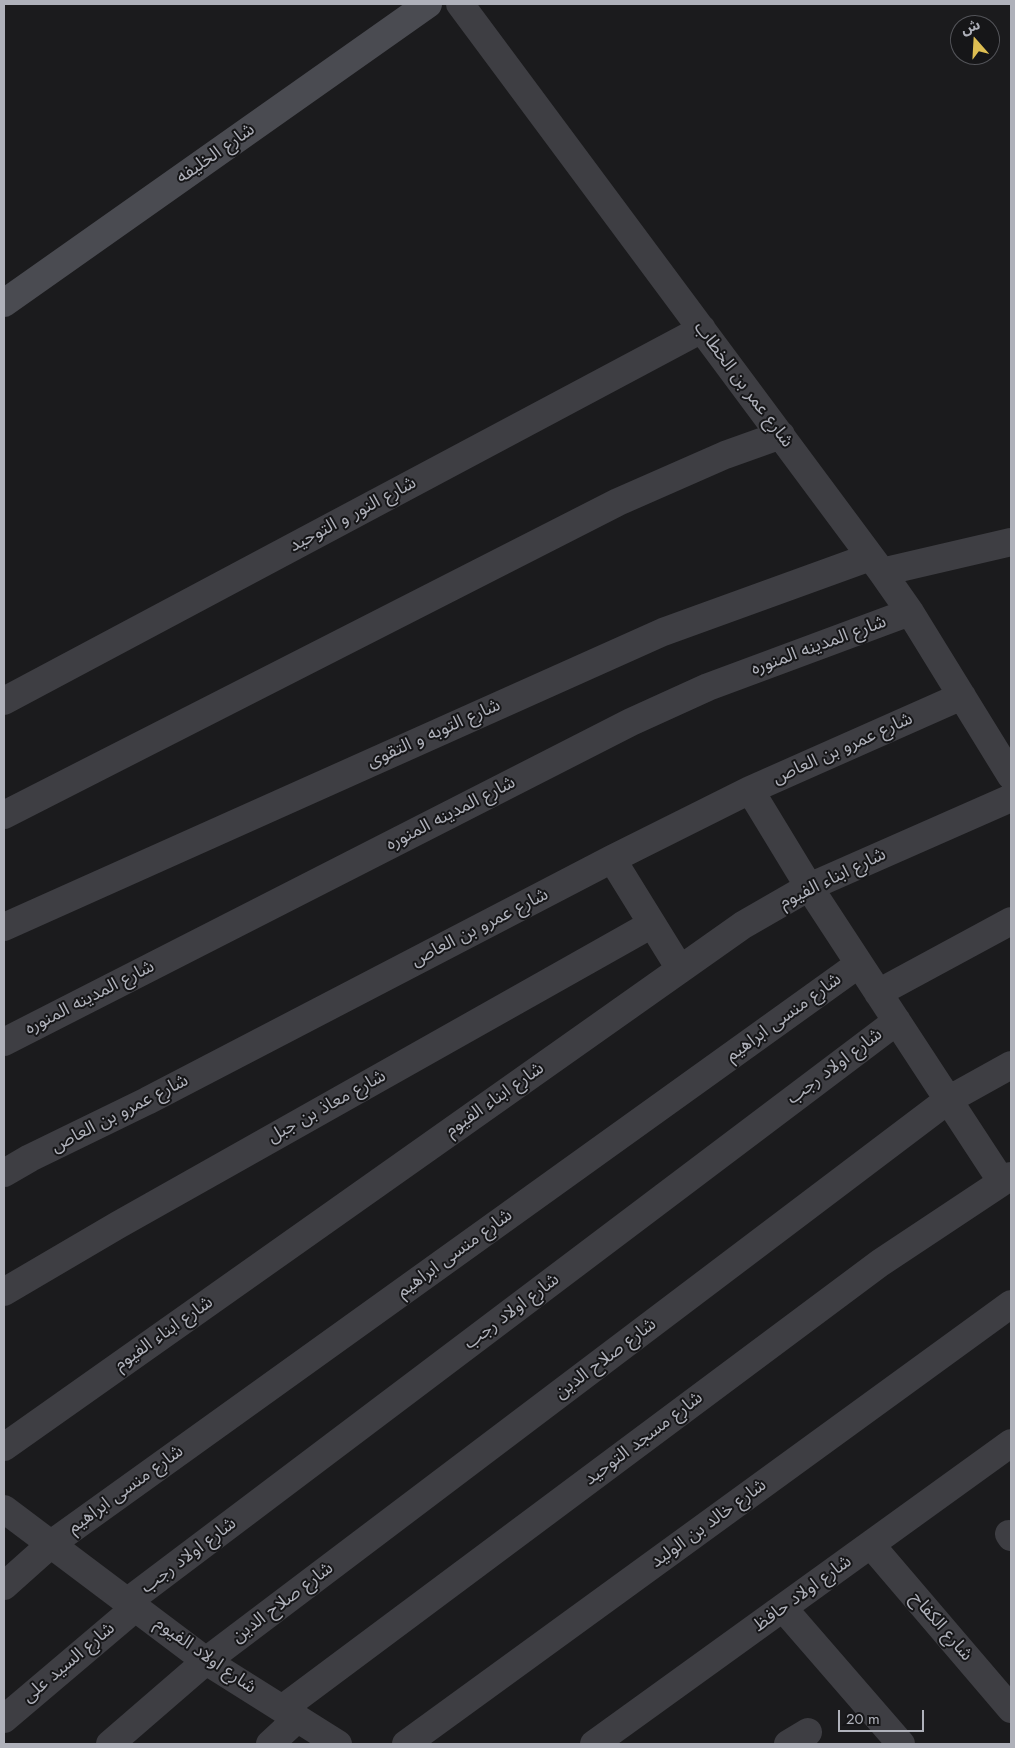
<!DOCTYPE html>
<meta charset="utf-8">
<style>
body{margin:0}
#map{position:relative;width:1015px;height:1748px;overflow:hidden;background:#1b1b1d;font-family:Jost,"Noto Sans Arabic",sans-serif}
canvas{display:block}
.frame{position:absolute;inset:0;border:5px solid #afb1ba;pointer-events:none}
.north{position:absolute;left:950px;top:15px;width:50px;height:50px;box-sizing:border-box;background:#161618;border:1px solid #535459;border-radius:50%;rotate:341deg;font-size:14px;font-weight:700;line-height:20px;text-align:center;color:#afb1ba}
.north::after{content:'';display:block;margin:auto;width:18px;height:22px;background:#debe52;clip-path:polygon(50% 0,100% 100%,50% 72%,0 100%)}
.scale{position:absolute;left:838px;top:1710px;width:86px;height:22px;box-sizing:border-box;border:2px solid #afb1ba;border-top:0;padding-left:6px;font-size:15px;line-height:18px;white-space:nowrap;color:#afb1ba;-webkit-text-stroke:4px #161618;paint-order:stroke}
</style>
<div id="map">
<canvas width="1015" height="1748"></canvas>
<div class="frame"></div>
<div class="north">ش</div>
<div class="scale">20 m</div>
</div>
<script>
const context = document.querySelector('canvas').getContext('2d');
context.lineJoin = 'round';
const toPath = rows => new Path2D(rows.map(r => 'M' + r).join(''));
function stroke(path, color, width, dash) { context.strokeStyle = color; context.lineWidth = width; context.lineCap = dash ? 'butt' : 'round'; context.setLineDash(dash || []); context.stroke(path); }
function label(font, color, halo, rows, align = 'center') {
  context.font = font + ' Jost,"Noto Sans Arabic",sans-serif'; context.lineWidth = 4; context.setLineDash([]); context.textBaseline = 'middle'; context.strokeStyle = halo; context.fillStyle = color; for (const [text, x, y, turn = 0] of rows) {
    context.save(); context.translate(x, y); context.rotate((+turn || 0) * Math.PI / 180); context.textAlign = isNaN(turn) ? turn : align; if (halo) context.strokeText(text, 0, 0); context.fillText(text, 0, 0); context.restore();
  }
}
const minor = toPath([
 [460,4,882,572,910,612,1011,776],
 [882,572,1011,542],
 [4,701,702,329],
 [750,790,809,887,1002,1182],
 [4,815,618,502,725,455,781,435],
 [612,859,680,969],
 [4,927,663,632,870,557],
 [878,993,1011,921],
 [4,1042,631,722,708,687,910,612],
 [4,1173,30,1158,147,1101,612,859,750,790,962,696],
 [4,1292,118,1225,652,924],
 [4,1447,743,925,809,887,1011,798],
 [4,1509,206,1661,338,1744],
 [1009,1534,1011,1537],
 [871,1545,1011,1709],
 [4,1586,51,1544,859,964],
 [127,1602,897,1021],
 [783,1608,901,1744],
 [282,1709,880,1263,1011,1176],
 [4,1719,135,1608],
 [110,1744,206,1661,948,1100,1011,1065],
 [270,1744,297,1719],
 [406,1744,1011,1304],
 [594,1744,1011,1443],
 [788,1744,808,1732]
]);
const secondary = toPath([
 [4,303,428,4]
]);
const streetNames = [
 ["شارع الخليفه",216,154,-35],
 ["شارع عمر بن الخطاب",743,385,53],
 ["شارع النور و التوحيد",353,515,-28],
 ["شارع المدينه المنوره",819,646,-20],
 ["شارع التوبه و التقوى",434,734,-24],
 ["شارع عمرو بن العاص",843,749,-24],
 ["شارع المدينه المنوره",451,814,-27],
 ["شارع ابناء الفيوم",833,879,-26],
 ["شارع عمرو بن العاص",480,928,-27],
 ["شارع المدينه المنوره",90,998,-27],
 ["شارع منسى ابراهيم",784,1018,-36],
 ["شارع اولاد رجب",835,1067,-37],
 ["شارع ابناء الفيوم",495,1100,-35],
 ["شارع معاذ بن جبل",327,1107,-29],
 ["شارع عمرو بن العاص",120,1114,-27],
 ["شارع منسى ابراهيم",455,1254,-36],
 ["شارع اولاد رجب",512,1312,-37],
 ["شارع ابناء الفيوم",164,1334,-35],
 ["شارع صلاح الدين",606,1359,-37],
 ["شارع مسجد التوحيد",644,1439,-37],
 ["شارع منسى ابراهيم",126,1490,-36],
 ["شارع خالد بن الوليد",709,1524,-36],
 ["شارع اولاد رجب",189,1556,-37],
 ["شارع اولاد حافظ",803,1594,-36],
 ["شارع صلاح الدين",283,1603,-37],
 ["شارع الكفاح",941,1627,49],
 ["شارع اولاد الفيوم",205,1656,35],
 ["شارع السيد على",69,1663,-40]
];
stroke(minor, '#3e3e43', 28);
stroke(secondary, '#4a4b51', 28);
label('18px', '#afb1ba', '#161618', streetNames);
</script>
